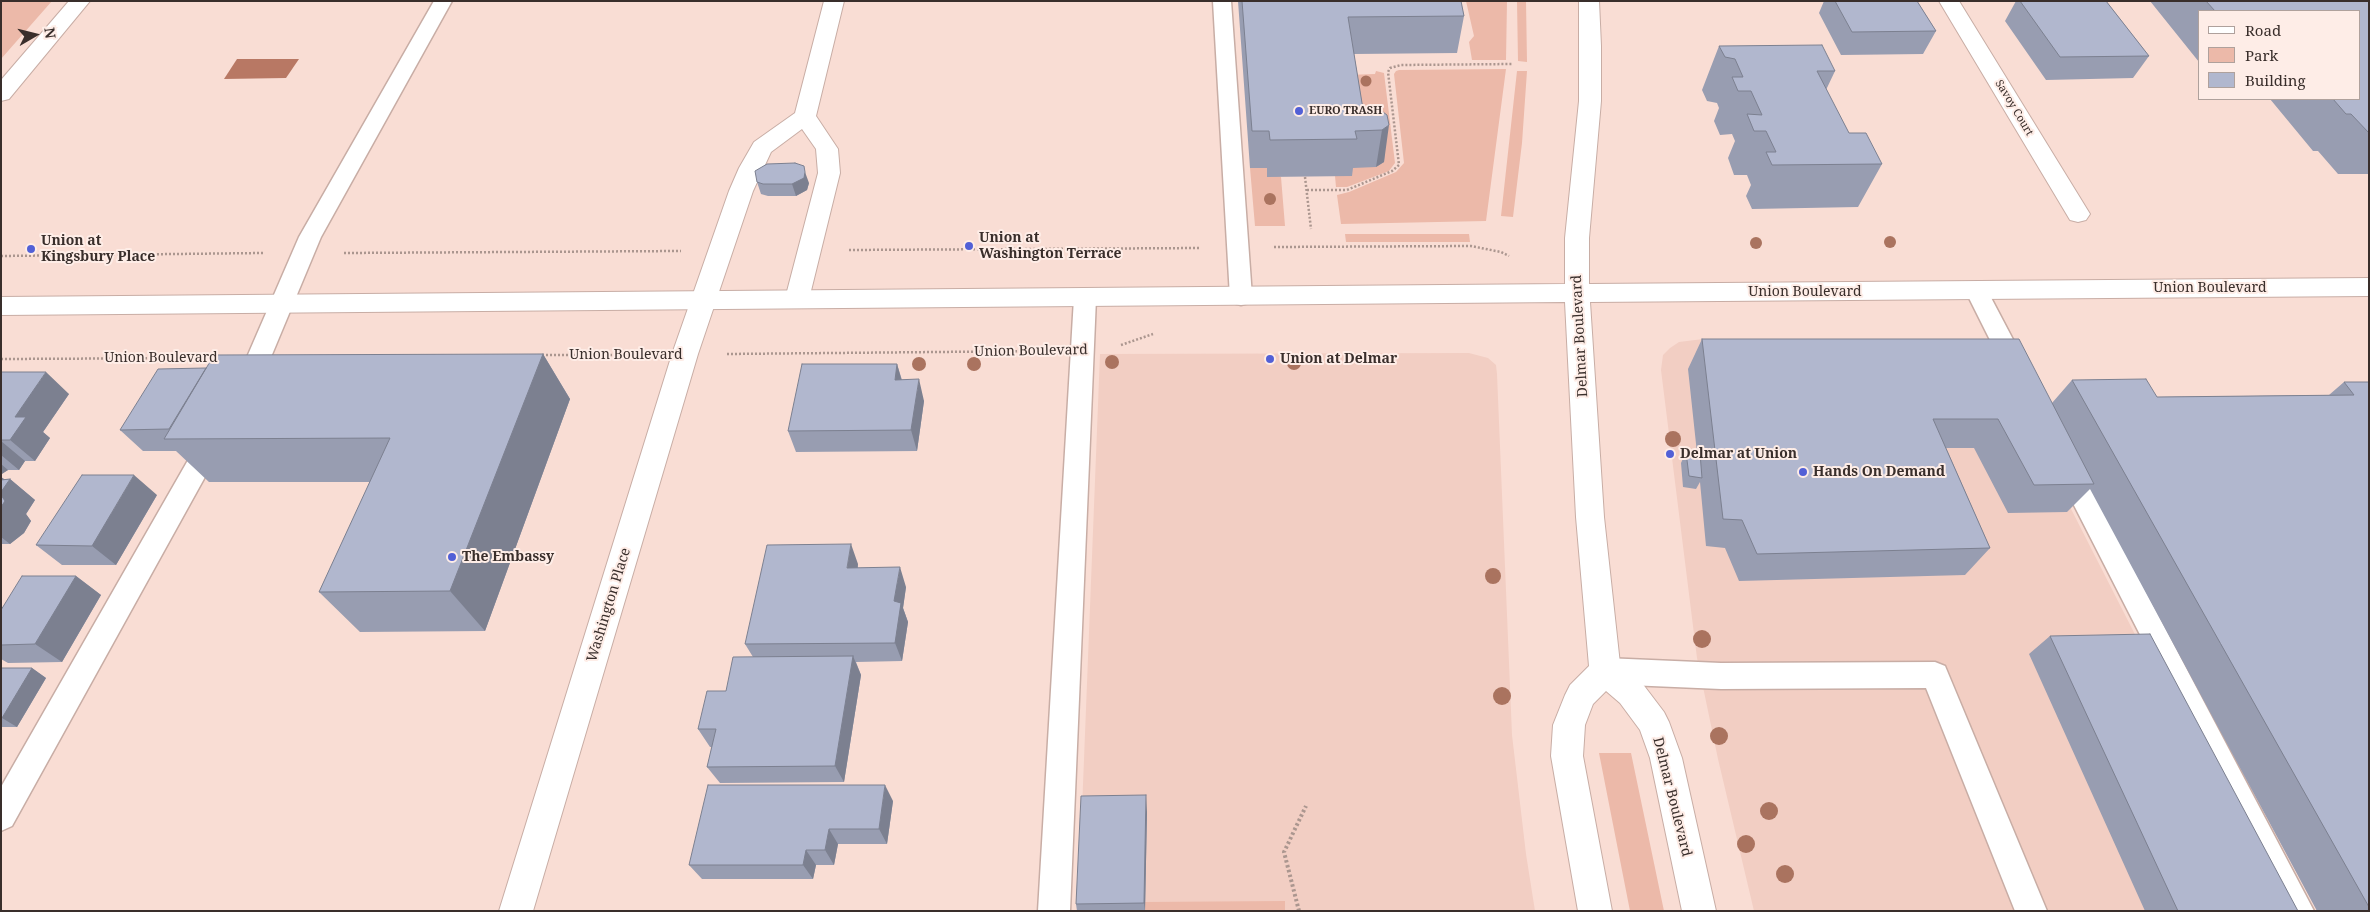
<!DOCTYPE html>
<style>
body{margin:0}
#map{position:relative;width:2370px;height:912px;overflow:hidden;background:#f9ddd4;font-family:"Noto Serif",serif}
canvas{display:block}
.frame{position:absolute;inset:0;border:2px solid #392e2b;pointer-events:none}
.legend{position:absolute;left:2198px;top:10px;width:162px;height:90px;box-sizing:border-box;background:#feede7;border:1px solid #afa19c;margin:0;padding:6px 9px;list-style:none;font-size:15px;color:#392e2b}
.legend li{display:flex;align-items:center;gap:10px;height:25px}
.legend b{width:25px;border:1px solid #afa19c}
.north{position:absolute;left:10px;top:10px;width:50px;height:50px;-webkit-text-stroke:4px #feede7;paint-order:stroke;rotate:82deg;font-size:14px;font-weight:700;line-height:20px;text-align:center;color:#392e2b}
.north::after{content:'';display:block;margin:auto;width:18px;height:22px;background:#392e2b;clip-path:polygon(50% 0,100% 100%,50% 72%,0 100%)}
</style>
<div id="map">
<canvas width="2370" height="912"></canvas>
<div class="frame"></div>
<ul class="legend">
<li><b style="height:6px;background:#fff"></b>Road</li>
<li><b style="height:14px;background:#ecb9a9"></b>Park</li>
<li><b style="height:14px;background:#b1b7ce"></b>Building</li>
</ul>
<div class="north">N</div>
</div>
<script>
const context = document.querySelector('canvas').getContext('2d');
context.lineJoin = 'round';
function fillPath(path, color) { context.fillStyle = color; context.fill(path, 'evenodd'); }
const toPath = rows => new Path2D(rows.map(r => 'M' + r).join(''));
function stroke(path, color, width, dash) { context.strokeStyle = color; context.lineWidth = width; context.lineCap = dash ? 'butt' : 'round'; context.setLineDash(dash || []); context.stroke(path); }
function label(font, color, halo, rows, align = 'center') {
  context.font = font + ' "Noto Serif",serif'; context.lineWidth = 4; context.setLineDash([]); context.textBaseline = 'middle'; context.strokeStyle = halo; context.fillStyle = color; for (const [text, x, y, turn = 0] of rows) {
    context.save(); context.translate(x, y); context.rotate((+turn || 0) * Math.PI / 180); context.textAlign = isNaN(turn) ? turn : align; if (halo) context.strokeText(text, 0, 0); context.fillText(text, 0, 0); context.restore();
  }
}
const built = toPath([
 [1703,339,1719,343,1991,352,2276,911,1754,911,1718,759,1697,658,1661,370,1663,355,1670,348,1679,342],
 [1469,353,1488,358,1496,365,1497,374,1512,735,1526,854,1535,911,1078,911,1100,354]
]);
const green = toPath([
 [1,1,52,1,1,59],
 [1466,1,1507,1,1506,60,1472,60,1469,42,1474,36],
 [1517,1,1526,1,1527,62,1518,61],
 [1506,69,1486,221,1341,224,1337,195,1349,192,1396,172,1404,163,1394,74,1396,71,1399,70],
 [1376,71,1384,73,1395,163,1389,171,1347,187,1336,187,1335,176,1347,75,1375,74],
 [1517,71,1527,71,1522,143,1513,217,1501,216],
 [1250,168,1267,168,1281,177,1285,226,1255,226],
 [1345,234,1469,234,1470,242,1346,242],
 [1599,753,1631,753,1664,911,1630,911],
 [1285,901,1285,911,1145,911,1145,902]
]);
const water = toPath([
 [237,59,299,59,286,78,224,79]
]);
const pathFar1 = toPath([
 [1305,177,1311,229],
 [1307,190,1347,190,1392,171,1399,165,1388,72,1390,68,1401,65,1512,64],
 [1274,247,1471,246,1501,252,1509,256],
 [849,250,1201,248],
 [344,253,681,251],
 [1,256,263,253],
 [1121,345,1153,334],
 [727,354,1043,351],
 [542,355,643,355],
 [1,359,216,358]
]);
const path = toPath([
 [1299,911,1284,852,1306,806]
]);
const service = toPath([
 [434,1,452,1,321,237,271,357,252,391,244,394,236,391,232,385,247,357,299,237,434,1],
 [1213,1,1231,1,1252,297,1249,303,1241,305,1233,303,1230,297,1213,1],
 [1976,282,1984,284,1987,290,2028,368,2024,374,2016,377,2008,374,2004,368,1965,290,1968,284,1976,282],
 [1085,290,1093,292,1096,298,1070,911,1038,911,1074,298,1077,292,1085,290],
 [212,431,221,434,224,441,221,448,12,826,1,831,1,787,203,434,212,431],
 [2067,456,2076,459,2314,911,2281,911,2054,466,2058,459,2067,456],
 [1605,658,1721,663,1935,662,1945,666,2047,911,2015,911,1926,688,1721,689,1605,684,1595,680,1591,671,1595,662,1605,658]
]);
const minor = toPath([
 [69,1,90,1,9,99,1,101,1,80,69,1],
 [824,1,844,1,816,116,838,149,840,173,809,299,806,305,797,308,788,305,785,299,818,173,816,149,802,129,771,152,753,191,698,354,533,911,499,911,672,354,729,191,739,168,754,142,795,113,824,1],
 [1939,1,1959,1,2090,214,2086,220,2078,222,2070,220,1939,1]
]);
const secondary = toPath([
 [1579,1,1599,1,1601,46,1601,101,1589,238,1589,284,2369,278,2369,296,1590,302,1604,517,1620,664,1642,683,1664,712,1669,722,1682,758,1716,911,1682,911,1650,758,1640,730,1620,703,1606,691,1593,704,1585,725,1583,756,1612,911,1578,911,1551,756,1553,725,1565,695,1570,685,1589,666,1576,517,1565,302,1,315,1,297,1565,284,1565,238,1579,101,1579,1]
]);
const trees = [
 [1366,81,5.5],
 [1270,199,6],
 [1890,242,6],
 [1756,243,6],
 [1112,362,7],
 [1294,363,7],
 [919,364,7],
 [974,364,7],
 [1673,439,8],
 [1493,576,8],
 [1702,639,9],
 [1502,696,9],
 [1719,736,9],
 [1769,811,9],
 [1746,844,9],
 [1785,874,9]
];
const wall = toPath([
 [1238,1,1461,1,1464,16,1457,53,1354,54,1363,109,1387,115,1384,162,1376,167,1353,168,1352,176,1267,177,1267,168,1250,168],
 [1824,1,1917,1,1936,31,1923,54,1841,55,1819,13],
 [2016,1,2106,1,2149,56,2133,78,2046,80,2005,21],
 [2150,1,2369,1,2369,174,2338,174,2318,151,2313,151,2270,99,2229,100,2228,99,2359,99,2359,11,2199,11,2199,62],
 [1719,46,1835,71,1826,90,1849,133,1882,164,1858,207,1752,209,1746,196,1751,185,1747,175,1734,175,1728,158,1735,141,1732,134,1720,135,1714,121,1719,108,1717,103,1707,101,1702,90],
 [757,182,809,183,807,190,796,196,768,196,761,194],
 [1702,339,2052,403,2072,380,2157,397,2329,395,2344,382,2369,382,2369,911,2317,911,2090,489,2067,512,2008,513,1974,448,1946,448,1990,548,1965,575,1739,581,1725,548,1706,546,1700,482,1696,489,1683,487,1681,463,1686,452,1697,453,1688,369],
 [543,354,570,399,485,631,360,632,319,592,370,482,209,482,176,451,143,451,120,430,206,368],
 [897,364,902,380,924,401,917,451,796,452,788,431],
 [1,372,69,394,43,432,50,438,35,461,25,461,19,470,8,470,1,474],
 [1,477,4,479,10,479,35,500,26,514,31,521,24,533,10,544,1,544],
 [157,495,116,565,62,565,36,545],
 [858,564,858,568,906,587,903,608,908,622,902,661,856,662,861,675,844,782,720,783,707,767,712,747,710,747,698,729,726,691,753,657,745,644],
 [76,576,101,595,62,662,8,663,1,659,1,610],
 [2050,636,2298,911,2145,911,2029,654],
 [1,668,32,668,46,678,17,727,1,727],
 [893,801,887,844,838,844,834,865,816,865,813,879,702,879,689,865],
 [1147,812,1145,911,1077,911,1076,904]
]);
const shadedWall = toPath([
 [1389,125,1384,162,1376,167,1382,130],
 [805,172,809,183,807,190,796,196,792,184],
 [543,354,570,399,485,631,450,591],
 [897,364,903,385,895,380],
 [46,372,69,394,43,432,50,438,35,461,10,440,15,417],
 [919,379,924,401,917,451,911,430],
 [1,441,25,461,19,470,1,455],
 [1,464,8,470,2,474,1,474],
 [134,475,157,495,116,565,92,546],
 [1,477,8,482,10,479,35,500,26,514,31,521,24,533,10,544,1,537],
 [851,544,858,564,854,587,847,568],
 [900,567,906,587,903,608,908,622,902,661,895,643,894,601],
 [76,576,101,595,62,662,35,644],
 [853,656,861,675,844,782,835,766],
 [32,668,46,678,17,727,2,718],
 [885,785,893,801,887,844,879,829],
 [1146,795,1147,812,1145,911,1144,903],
 [829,829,838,844,834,865,825,850],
 [806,850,816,865,813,879,803,865]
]);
const building = toPath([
 [1242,1,1461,1,1464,16,1348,17,1363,109,1379,109,1387,115,1389,125,1382,130,1355,131,1357,139,1270,140,1269,131,1252,131,1242,1],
 [1835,1,1917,1,1936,31,1852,32,1835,1],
 [2020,1,2106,1,2149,56,2060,57,2020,1],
 [2206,1,2369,1,2369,133,2351,114,2346,114,2333,99,2359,99,2359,11,2215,11,2206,1],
 [1822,45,1835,71,1817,71,1849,133,1866,133,1882,164,1772,165,1766,152,1776,152,1766,131,1754,131,1747,114,1762,115,1751,91,1738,91,1732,77,1743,77,1735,59,1725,57,1719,46,1822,45],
 [795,163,804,166,805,172,804,178,792,184,763,184,757,182,755,171,767,164,795,163],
 [1702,339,2019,339,2094,484,2034,485,1998,419,1933,419,1990,548,1757,554,1742,520,1723,519,1702,339],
 [543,354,450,591,319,592,390,438,164,439,214,355,543,354],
 [802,364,897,364,895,380,919,379,911,430,788,431,802,364],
 [206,368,169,429,120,430,158,369,206,368],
 [1,372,46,372,15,417,26,417,10,440,1,440,1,372],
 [2146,379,2157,397,2354,395,2344,382,2369,382,2369,907,2072,380,2146,379],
 [1686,452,1700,453,1702,478,1689,476,1686,452],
 [82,475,134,475,92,546,36,545,82,475],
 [10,479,1,492,1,480,10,479],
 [1,495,5,501,1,507,1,495],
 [851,544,847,568,900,567,894,601,901,603,895,643,745,644,767,545,851,544],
 [22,576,76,576,35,644,1,645,1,610,22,576],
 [2150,634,2298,911,2178,911,2050,636,2150,634],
 [853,656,835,766,707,767,716,729,698,729,707,691,726,691,733,657,853,656],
 [1,668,32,668,2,718,1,718,1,668],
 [708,785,885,785,879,829,829,829,825,850,806,850,803,865,689,865,708,785],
 [1146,795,1144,903,1076,904,1081,796,1146,795]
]);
const markers = [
 [1299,111,5,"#5260d6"],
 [969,246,5,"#5260d6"],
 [31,249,5,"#5260d6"],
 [1270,359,5,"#5260d6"],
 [1670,454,5,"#5260d6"],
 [1803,472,5,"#5260d6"],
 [452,557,5,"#5260d6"]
];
const farStreetnames = [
 ["Savoy Court",2014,108,59]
];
const farPoinames = [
 ["EURO TRASH",1309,111]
];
const poiNames = [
 ["Union at",979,238],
 ["Washington Terrace",979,254],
 ["Union at",41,241],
 ["Kingsbury Place",41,257],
 ["Union at Delmar",1280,359],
 ["Delmar at Union",1680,454],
 ["Hands On Demand",1813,472],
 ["The Embassy",462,557]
];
const streetNames = [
 ["Union Boulevard",2210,288],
 ["Union Boulevard",1805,292],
 ["Delmar Boulevard",1580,336,-93],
 ["Union Boulevard",1031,351,-1],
 ["Union Boulevard",626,355],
 ["Union Boulevard",161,358],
 ["Washington Place",609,605,-73],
 ["Delmar Boulevard",1672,797,76]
];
fillPath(built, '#f2cec3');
fillPath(green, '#ecb9a9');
fillPath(water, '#b87864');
stroke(service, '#c8ada5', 3);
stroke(minor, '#c8ada5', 2);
stroke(secondary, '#c8ada5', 2);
stroke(pathFar1, '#ab968f', 2.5, [2, 2]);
stroke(path, '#ab968f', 4, [2.5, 2.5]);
fillPath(service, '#fff');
fillPath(minor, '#fff');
fillPath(secondary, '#fff');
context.fillStyle = '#aa735f';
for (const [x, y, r] of trees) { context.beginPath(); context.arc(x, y, r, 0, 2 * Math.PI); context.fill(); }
fillPath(wall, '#989db1');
fillPath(shadedWall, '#7c8090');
fillPath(building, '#b1b7ce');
stroke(building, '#7c8090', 1);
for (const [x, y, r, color] of markers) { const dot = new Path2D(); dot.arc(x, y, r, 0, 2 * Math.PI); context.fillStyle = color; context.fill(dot); stroke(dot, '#feede7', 2); }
label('11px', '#392e2b', '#feede7', farStreetnames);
label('bold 11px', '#392e2b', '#feede7', farPoinames, 'left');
label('bold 14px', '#392e2b', '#feede7', poiNames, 'left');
label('14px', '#392e2b', '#feede7', streetNames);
</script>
